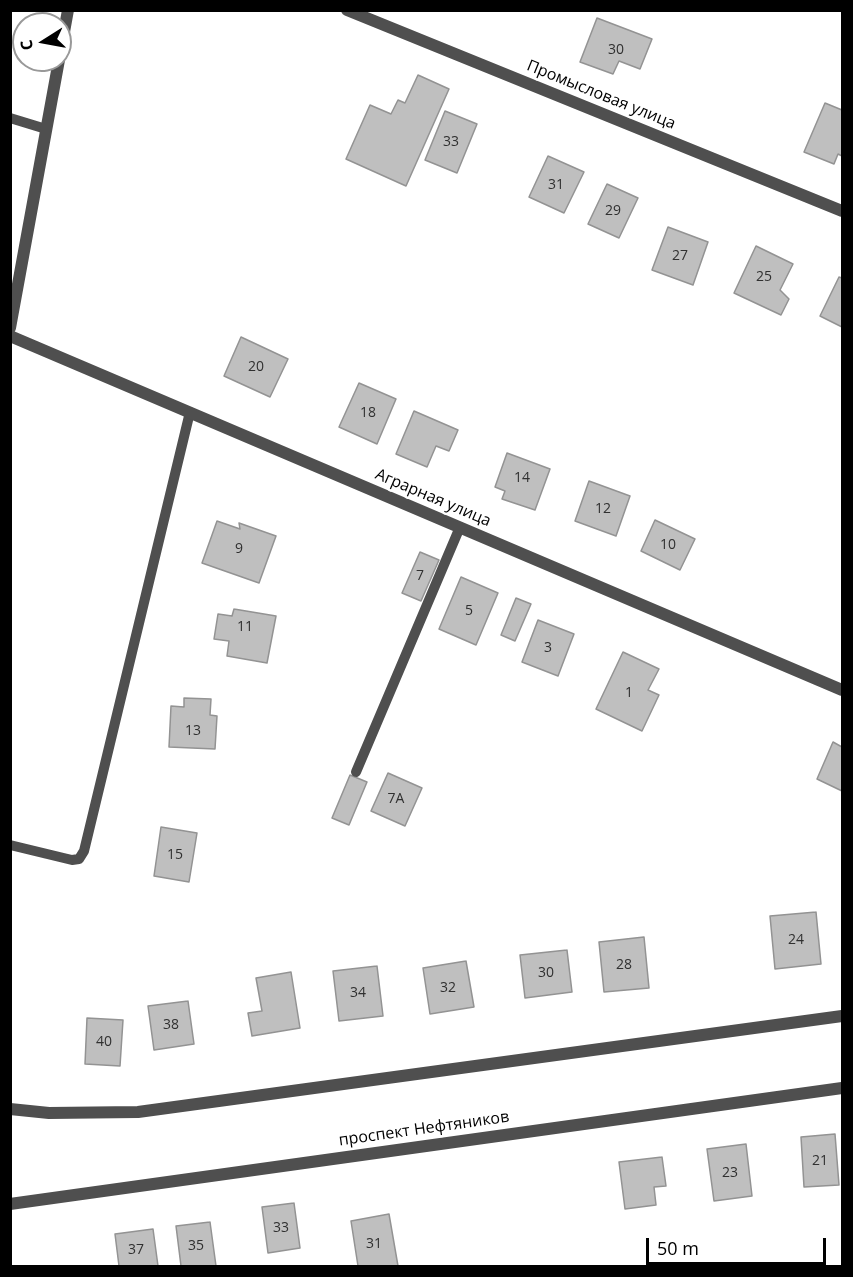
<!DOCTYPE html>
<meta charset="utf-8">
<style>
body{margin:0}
#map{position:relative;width:853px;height:1277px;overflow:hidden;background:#fff;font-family:"Open Sans",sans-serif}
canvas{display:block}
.frame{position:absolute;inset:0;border:12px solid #000;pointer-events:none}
.north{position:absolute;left:12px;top:12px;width:60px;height:60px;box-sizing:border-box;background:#fff;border:2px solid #999;border-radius:50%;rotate:259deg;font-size:16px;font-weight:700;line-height:24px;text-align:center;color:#000}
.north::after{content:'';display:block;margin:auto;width:21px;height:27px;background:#000;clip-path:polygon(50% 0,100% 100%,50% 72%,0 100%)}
.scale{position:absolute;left:646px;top:1238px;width:180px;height:27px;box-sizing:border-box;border:3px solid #000;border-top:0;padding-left:8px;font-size:18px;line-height:21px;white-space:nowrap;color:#000;-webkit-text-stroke:4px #fff;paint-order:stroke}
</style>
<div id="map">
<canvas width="853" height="1277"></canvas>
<div class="frame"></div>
<div class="north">С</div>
<div class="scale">50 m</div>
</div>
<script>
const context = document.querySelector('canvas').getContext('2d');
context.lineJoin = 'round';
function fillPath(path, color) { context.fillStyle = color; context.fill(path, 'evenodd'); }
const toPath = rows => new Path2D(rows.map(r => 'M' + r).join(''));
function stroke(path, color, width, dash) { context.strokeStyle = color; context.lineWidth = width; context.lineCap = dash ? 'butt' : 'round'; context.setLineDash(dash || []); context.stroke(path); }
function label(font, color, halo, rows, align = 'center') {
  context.font = font + ' "Open Sans",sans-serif'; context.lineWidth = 4.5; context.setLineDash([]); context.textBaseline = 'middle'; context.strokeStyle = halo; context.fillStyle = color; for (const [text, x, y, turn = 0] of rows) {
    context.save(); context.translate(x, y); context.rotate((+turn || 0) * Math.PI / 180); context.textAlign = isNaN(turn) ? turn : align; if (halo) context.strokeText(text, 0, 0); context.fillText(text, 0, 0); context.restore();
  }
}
const building = toPath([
 [597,18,652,39,640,69,619,61,613,74,580,62,597,18],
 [418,75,449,89,406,186,346,159,370,105,391,114,398,100,405,103,418,75],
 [825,103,842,110,842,156,838,154,834,164,804,152,825,103],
 [445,111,477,124,457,173,425,160,445,111],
 [548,156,584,172,564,213,529,197,548,156],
 [607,184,638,198,619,238,588,224,607,184],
 [668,227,708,242,693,285,652,270,668,227],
 [756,246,793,264,780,290,789,299,781,315,734,293,756,246],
 [839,277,842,278,842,327,820,316,839,277],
 [241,337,288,359,270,397,224,376,241,337],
 [359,383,396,399,377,444,339,427,359,383],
 [414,411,458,430,449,451,436,446,427,467,396,454,414,411],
 [507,453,550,469,535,510,502,499,505,491,495,487,507,453],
 [589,481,630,496,616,536,575,521,589,481],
 [655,520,695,539,680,570,641,551,655,520],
 [217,521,240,529,239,523,276,536,259,583,202,563,217,521],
 [420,552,439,560,421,601,402,593,420,552],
 [461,577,498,593,476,645,439,629,461,577],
 [516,598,531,604,515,641,501,635,516,598],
 [234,609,276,616,267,663,227,656,229,641,214,639,218,614,232,616,234,609],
 [538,620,574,634,558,676,522,662,538,620],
 [623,652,659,669,648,690,659,695,642,731,596,709,623,652],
 [184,698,211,699,210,715,217,716,215,749,169,747,171,706,184,707,184,698],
 [833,742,842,747,842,791,817,779,833,742],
 [388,773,422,788,405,826,371,811,388,773],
 [350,775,367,782,349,825,332,818,350,775],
 [161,827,197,833,189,882,154,876,161,827],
 [816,912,821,964,775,969,770,916,816,912],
 [644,937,649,988,604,992,599,942,644,937],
 [567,950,572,992,525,998,520,955,567,950],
 [466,961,474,1007,430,1014,423,968,466,961],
 [377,966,383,1016,339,1021,333,971,377,966],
 [291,972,300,1028,252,1036,248,1013,262,1011,256,978,291,972],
 [188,1001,194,1044,154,1050,148,1006,188,1001],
 [87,1018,123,1020,120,1066,85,1064,87,1018],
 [835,1134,839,1185,804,1187,801,1137,835,1134],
 [746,1144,752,1196,714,1201,707,1149,746,1144],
 [662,1157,666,1186,654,1187,656,1205,625,1209,619,1162,662,1157],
 [294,1203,300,1248,268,1253,262,1207,294,1203],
 [389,1214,398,1266,358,1266,351,1221,389,1214],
 [210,1222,216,1266,181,1266,176,1226,210,1222],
 [153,1229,158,1266,119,1266,115,1234,153,1229]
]);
const lane = toPath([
 [10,118,46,129],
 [356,772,460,527],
 [10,845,72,860,79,859,84,851,190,412]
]);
const street = toPath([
 [347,10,842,211],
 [60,54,68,10],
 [10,328,59,60],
 [10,336,842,690],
 [10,1109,49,1113,138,1112,842,1016],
 [10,1204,842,1088]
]);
const numberNames = [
 ["30",616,50],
 ["33",451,142],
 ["31",556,185],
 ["29",613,211],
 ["27",680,256],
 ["25",764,277],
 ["20",256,367],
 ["18",368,413],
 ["14",522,478],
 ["12",603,509],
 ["10",668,545],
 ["9",239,549],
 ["7",420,576],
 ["5",469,611],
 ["11",245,627],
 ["3",548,648],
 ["1",629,693],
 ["13",193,731],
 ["7А",396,799],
 ["15",175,855],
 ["24",796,940],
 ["28",624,965],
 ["30",546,973],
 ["32",448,988],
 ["34",358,993],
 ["38",171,1025],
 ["40",104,1042],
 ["21",820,1161],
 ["23",730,1173],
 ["33",281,1228],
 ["31",374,1244],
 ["35",196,1246],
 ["37",136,1250]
];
const streetNames = [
 ["Промысловая улица",601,95,22],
 ["Аграрная улица",433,498,23],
 ["проспект Нефтяников",424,1129,-8]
];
fillPath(building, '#bfbfbf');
stroke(building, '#939393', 1.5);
stroke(lane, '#4f4f4f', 10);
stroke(street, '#4f4f4f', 12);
label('14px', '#303030', null, numberNames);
label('16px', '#000', '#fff', streetNames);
</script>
